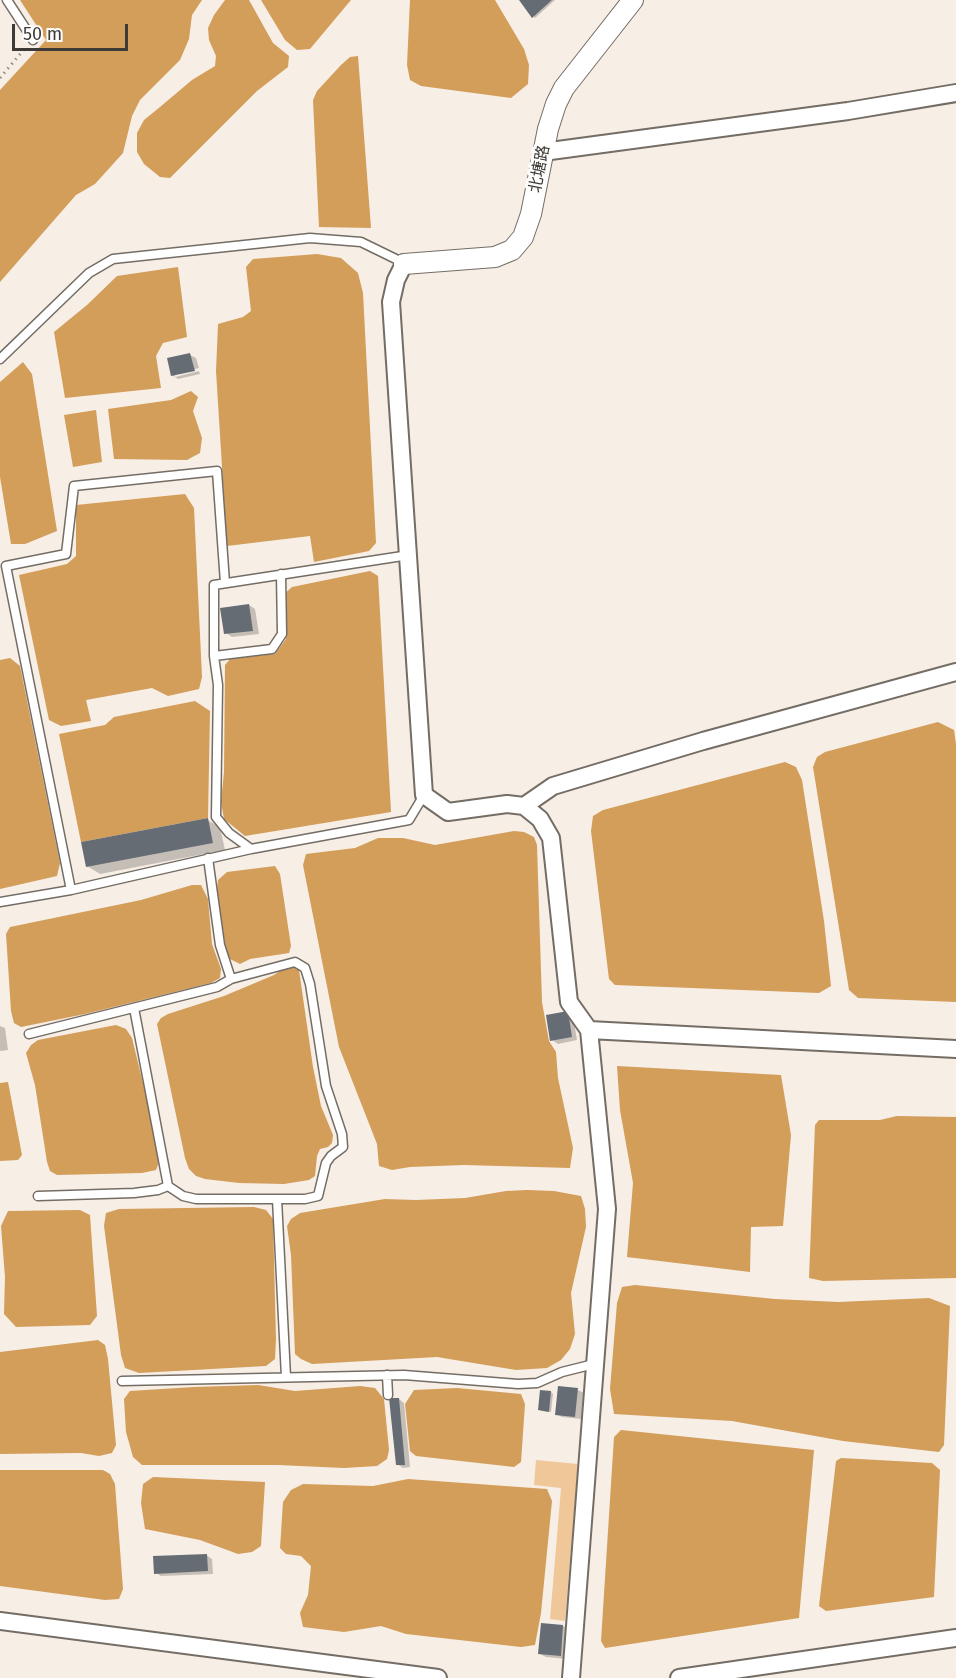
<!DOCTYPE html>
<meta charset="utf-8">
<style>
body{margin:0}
#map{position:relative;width:956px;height:1678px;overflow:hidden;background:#f7eee5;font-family:"Fira Sans",sans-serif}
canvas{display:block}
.scale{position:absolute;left:12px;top:24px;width:116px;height:27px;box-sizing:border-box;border:3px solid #3d3a37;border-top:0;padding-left:8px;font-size:18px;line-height:21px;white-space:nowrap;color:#3d3a37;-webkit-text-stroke:4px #fefdfb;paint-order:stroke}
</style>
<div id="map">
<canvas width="956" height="1678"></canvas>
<div class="scale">50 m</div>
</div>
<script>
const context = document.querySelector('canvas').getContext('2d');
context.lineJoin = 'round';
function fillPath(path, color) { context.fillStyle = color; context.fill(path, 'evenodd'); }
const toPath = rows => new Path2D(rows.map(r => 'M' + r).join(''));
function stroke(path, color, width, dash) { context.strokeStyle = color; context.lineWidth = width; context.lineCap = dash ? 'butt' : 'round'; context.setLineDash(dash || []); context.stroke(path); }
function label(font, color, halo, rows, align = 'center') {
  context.font = font + ' "Fira Sans","Noto Sans SC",sans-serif'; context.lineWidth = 6; context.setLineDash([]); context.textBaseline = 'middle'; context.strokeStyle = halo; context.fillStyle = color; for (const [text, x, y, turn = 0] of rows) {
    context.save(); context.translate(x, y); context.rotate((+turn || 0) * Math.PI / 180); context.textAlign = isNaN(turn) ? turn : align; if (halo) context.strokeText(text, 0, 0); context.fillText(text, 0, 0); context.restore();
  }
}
const green = toPath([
 [536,1460,578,1464,565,1621,550,1619,561,1488,534,1485]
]);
const water = toPath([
 [20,0,202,0,192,15,189,39,180,60,140,100,132,116,123,153,95,184,76,195,0,282,0,90,46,40],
 [225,0,249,0,273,43,289,56,288,67,257,91,170,178,160,177,144,164,137,152,137,133,144,120,160,107,192,80,215,66,216,56,209,40,208,28,214,15],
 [261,0,351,0,310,49,297,50,285,40],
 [410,0,495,0,524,49,529,65,528,84,511,98,421,86,410,80,407,65],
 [358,56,371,228,319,227,313,100,317,91,341,65,350,57],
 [317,254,341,258,358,273,363,293,376,543,369,551,314,562,310,536,227,546,216,371,218,324,243,317,251,311,246,267,253,259],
 [178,267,187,337,163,343,156,356,161,388,65,398,54,332,87,305,117,276],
 [23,362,32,374,57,531,25,544,11,544,0,477,0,382],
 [191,391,198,397,193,411,202,438,200,453,187,460,114,459,108,409,171,400],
 [96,410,102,462,73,467,64,415],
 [185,494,194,508,202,677,199,689,168,696,152,688,86,700,91,721,61,726,49,720,19,575,67,564,76,556,76,505],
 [370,571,378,576,391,812,245,836,224,819,221,802,224,772,225,665,230,659,275,654,286,639,284,594,292,587],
 [10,658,20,666,60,863,57,876,0,889,0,660],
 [195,701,210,711,208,818,81,842,59,734,105,725,114,717],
 [938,722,954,730,956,744,956,1002,858,998,849,990,813,767,817,757,825,752],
 [785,762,796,767,802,780,824,921,831,986,819,993,615,985,609,979,591,831,593,816,603,810],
 [514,831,524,832,534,837,537,845,542,1002,549,1041,556,1052,558,1078,573,1148,570,1168,464,1165,410,1167,392,1170,379,1166,377,1144,339,1047,303,865,306,854,355,848,378,838,403,838,435,845],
 [275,866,280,874,291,946,289,953,250,959,240,964,230,959,226,950,217,889,218,880,227,872],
 [192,885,201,885,208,899,212,944,221,969,220,978,211,983,85,1014,21,1027,14,1023,11,1011,6,934,10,927,141,900],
 [294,967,299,970,313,1067,321,1106,333,1135,332,1143,328,1147,320,1149,317,1156,315,1176,309,1180,284,1184,239,1183,205,1179,196,1176,189,1169,185,1158,157,1024,161,1018,168,1014,224,996,274,975,284,968],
 [116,1025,126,1029,132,1038,161,1157,156,1170,142,1173,57,1175,50,1171,47,1162,35,1085,26,1053,31,1045,38,1040],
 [617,1066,781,1075,791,1135,783,1226,751,1227,750,1272,627,1257,633,1183,620,1110],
 [8,1082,22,1155,18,1160,0,1161,0,1083],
 [897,1116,956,1117,956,1278,823,1281,809,1278,815,1125,819,1120,880,1120],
 [527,1190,554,1191,581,1196,585,1209,586,1227,571,1293,575,1334,570,1349,561,1360,547,1368,516,1370,437,1357,312,1364,301,1359,295,1354,291,1255,287,1226,291,1219,300,1213,385,1199,416,1200,465,1198,506,1191],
 [254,1207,266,1210,273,1219,276,1339,275,1359,266,1366,139,1373,125,1368,121,1355,104,1226,106,1213,119,1209],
 [80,1210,90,1215,97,1316,90,1325,16,1327,4,1314,5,1277,1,1226,8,1211],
 [635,1285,775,1299,838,1302,929,1298,950,1306,944,1445,939,1452,843,1441,732,1421,614,1414,610,1389,617,1303,622,1287],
 [98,1340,105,1345,108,1359,116,1445,112,1453,99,1456,81,1453,0,1454,0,1352],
 [258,1385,295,1391,360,1386,375,1388,384,1399,389,1450,387,1459,377,1466,344,1468,278,1465,142,1465,133,1457,126,1432,124,1399,130,1391,194,1387],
 [457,1388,521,1394,525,1404,521,1462,514,1467,416,1456,410,1451,405,1404,414,1390],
 [621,1430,814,1450,799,1618,605,1648,601,1641,614,1437],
 [841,1458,932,1463,940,1470,934,1597,826,1611,819,1606,836,1461],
 [0,1470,103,1470,110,1474,115,1484,123,1589,119,1599,105,1600,0,1586],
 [153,1477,265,1482,261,1546,252,1552,238,1554,200,1540,145,1529,141,1503,143,1484],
 [408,1479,547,1489,552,1501,541,1613,535,1645,521,1647,406,1634,381,1626,344,1632,303,1627,300,1613,308,1595,311,1566,301,1556,286,1554,280,1548,283,1502,291,1490,303,1484,373,1486]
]);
const shadow = toPath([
 [521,0,555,0,535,18],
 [190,355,196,358,199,368,175,374,175,377,199,371,200,374,178,379,172,375],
 [249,605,255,609,259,634,232,637,226,633],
 [207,820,220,827,225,850,100,874,87,866],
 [567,1013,573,1016,577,1040,558,1044,552,1040],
 [0,1026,5,1028,8,1050,0,1051],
 [578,1390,584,1393,581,1419,562,1417,556,1414],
 [551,1392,553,1394,551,1412,542,1411,540,1410],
 [399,1399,404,1403,410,1467,403,1468,397,1464],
 [206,1555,212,1559,213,1574,161,1576,156,1573],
 [563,1626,569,1629,567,1659,546,1657,540,1654]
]);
const building = toPath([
 [519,0,552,0,532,18],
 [190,353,195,371,171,376,167,358],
 [249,604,253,631,224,634,220,608],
 [208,818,213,843,86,867,81,842],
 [568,1011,572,1037,550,1041,546,1015],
 [558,1386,578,1388,575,1417,555,1415],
 [540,1390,551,1391,549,1412,538,1410],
 [389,1398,399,1398,405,1465,396,1465],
 [207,1554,208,1571,154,1574,153,1556],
 [541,1623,563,1625,561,1656,538,1654]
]);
const path = toPath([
 [0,78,26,47]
]);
const service = toPath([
 [7,0,33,40],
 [0,359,89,273,113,259,310,238,361,242,404,263],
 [214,656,272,649,282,634,281,574],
 [251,849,229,833,216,817,218,685,214,656,214,585,409,555],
 [208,858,220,945,231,979],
 [71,890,6,566,66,554,74,486,217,471,225,583],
 [0,902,71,890,251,849,409,820,424,795],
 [134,1008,168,1186],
 [29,1034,217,987,231,979,295,962,305,968,310,984,326,1086,342,1134,343,1147,331,1156,326,1163,318,1196,305,1199,196,1199,183,1196,168,1186,158,1190,134,1193,38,1196],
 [277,1199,286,1377],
 [387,1375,388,1395],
 [122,1381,404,1375,518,1384,537,1383,562,1372,594,1364]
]);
const minor = toPath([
 [543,152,848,111,956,93],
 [404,264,396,280,391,302,424,795,448,812,507,804,524,806,540,819,551,838,569,1002,589,1030,607,1209,571,1678],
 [524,806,553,786,703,741,956,672],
 [589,1030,956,1049],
 [0,1621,438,1678],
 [679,1678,956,1638]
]);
const tertiary = toPath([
 [404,264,495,257,512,250,523,237,531,214,548,129,556,104,564,88,633,0]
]);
const streetNames = [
 ["北塘路",540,169,-79]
];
fillPath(green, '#f0c799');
fillPath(water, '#d39d5a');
fillPath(shadow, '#0003');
fillPath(building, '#666c74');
stroke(service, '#746d65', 11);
stroke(minor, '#746d65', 20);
stroke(tertiary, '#746d65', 22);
stroke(path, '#948e89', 3, [1.5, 4.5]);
stroke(service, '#fff', 8);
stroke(minor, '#fff', 16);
stroke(tertiary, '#fff', 20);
label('16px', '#3d3a37', '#fefdfb', streetNames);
</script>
